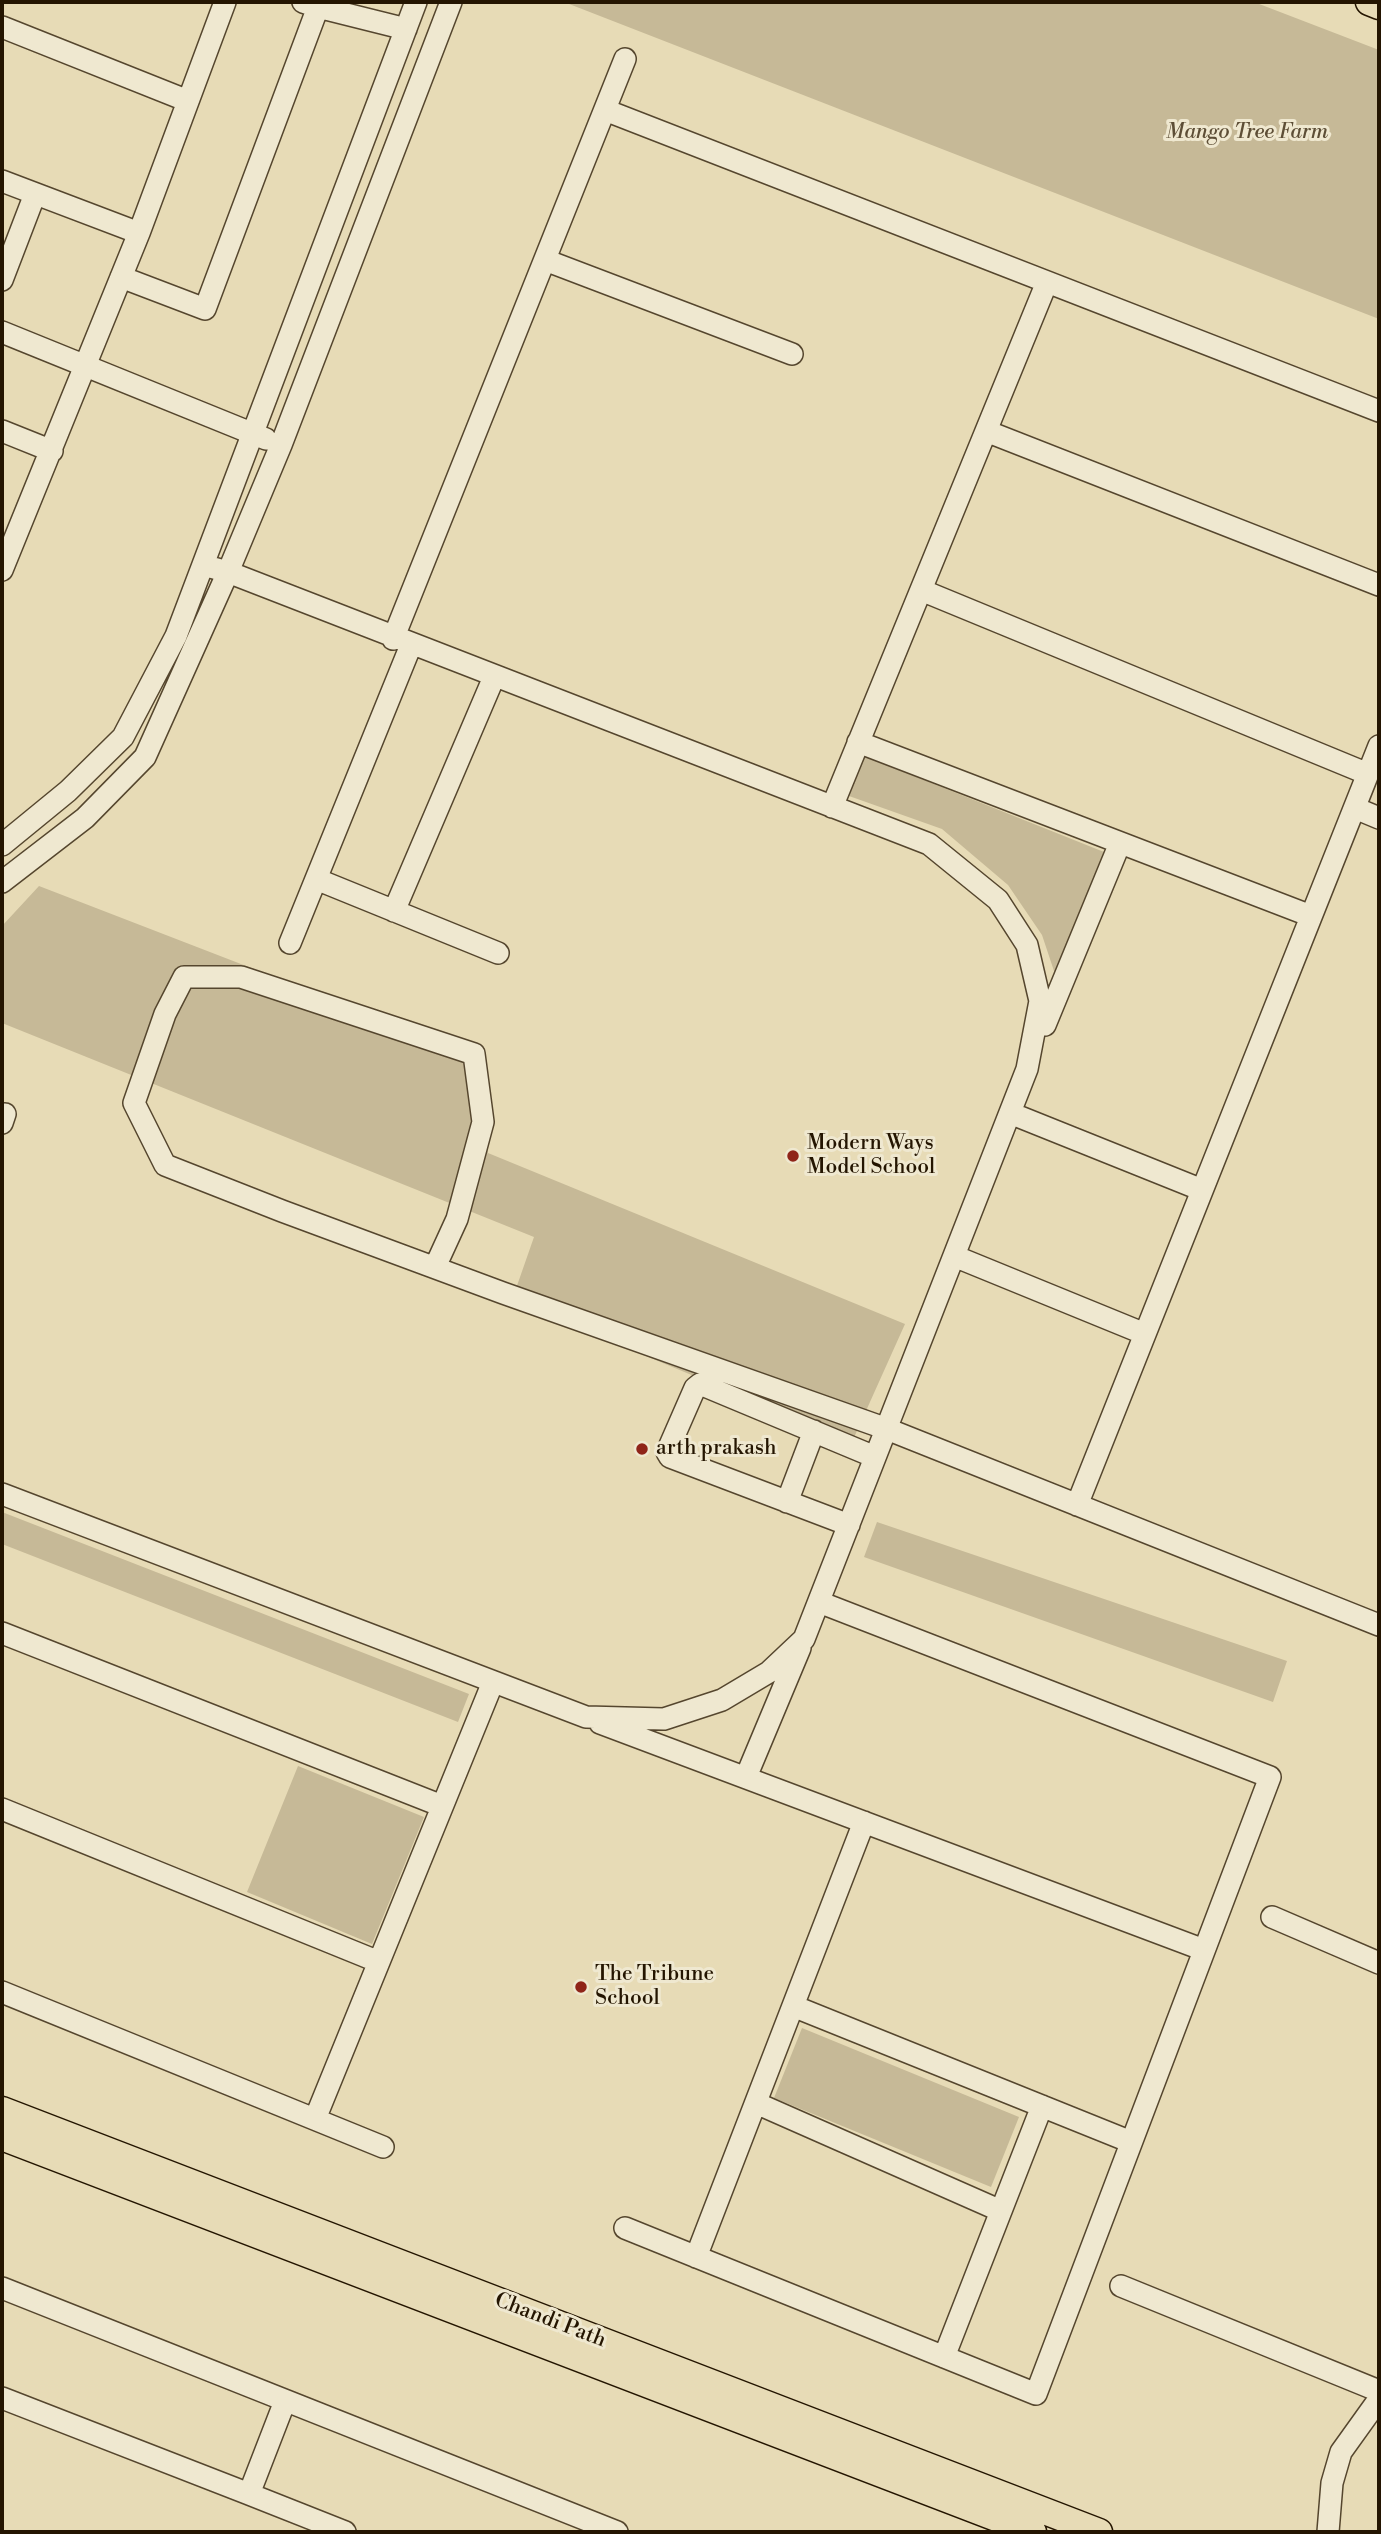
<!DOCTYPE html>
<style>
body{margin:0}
#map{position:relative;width:1381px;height:2534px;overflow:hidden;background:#e7dbb6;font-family:"Libre Bodoni",serif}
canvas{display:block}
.frame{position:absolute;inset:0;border:4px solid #241501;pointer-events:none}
</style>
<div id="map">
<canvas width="1381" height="2534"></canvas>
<div class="frame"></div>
</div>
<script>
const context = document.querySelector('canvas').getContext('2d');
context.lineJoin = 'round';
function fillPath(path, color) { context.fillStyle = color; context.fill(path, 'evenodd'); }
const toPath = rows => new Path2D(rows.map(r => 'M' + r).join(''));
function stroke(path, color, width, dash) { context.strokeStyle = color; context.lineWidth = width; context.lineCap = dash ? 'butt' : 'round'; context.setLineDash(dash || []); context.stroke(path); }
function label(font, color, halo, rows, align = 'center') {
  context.font = font + ' "Libre Bodoni",serif'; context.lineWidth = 6; context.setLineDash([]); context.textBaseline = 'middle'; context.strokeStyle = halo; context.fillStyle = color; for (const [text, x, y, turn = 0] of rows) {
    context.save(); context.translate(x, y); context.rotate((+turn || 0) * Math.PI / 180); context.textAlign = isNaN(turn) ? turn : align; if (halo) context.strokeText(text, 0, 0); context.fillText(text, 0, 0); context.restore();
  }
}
const green = toPath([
 [564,2,1254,2,1379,50,1379,319],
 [864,756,1104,852,1055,974,1042,935,1008,885,942,829,849,796],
 [39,886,474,1054,488,1153,905,1324,852,1442,512,1300,534,1237,2,1023,2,926],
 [2,1512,469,1694,458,1722,2,1544],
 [877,1522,1287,1661,1273,1702,864,1557],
 [298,1766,424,1817,372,1944,247,1892],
 [802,2028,1019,2117,991,2187,774,2098]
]);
const minor = toPath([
 [318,7,406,29],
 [2,27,188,101],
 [605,110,1379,411],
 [2,181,139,233],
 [545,260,792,354],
 [121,277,205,309,318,7,303,2],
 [2,280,35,194],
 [2,332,266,439],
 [2,431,52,451],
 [986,431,1379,585],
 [2,570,139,233,225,2],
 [921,590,1368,774],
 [393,639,625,59],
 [858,742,1311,916],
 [832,807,1047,282],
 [1355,808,1379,818],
 [2,845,68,791,123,737,176,636,416,2],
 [316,879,498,953],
 [2,882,85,818,145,757,228,572,281,445,451,2],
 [394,911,494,677],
 [290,943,411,645],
 [1045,1025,1120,843],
 [1010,1113,1202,1190],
 [2,1123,5,1114],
 [954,1256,1145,1334],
 [435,1267,457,1219,483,1122,474,1054,241,977,184,977,165,1014,134,1103,165,1165,282,1211,503,1293,887,1429,1379,1625],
 [2,1494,586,1717,664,1719,722,1700,769,1672,804,1639,1027,1069,1040,1001,1027,945,998,900,929,844,228,572,203,565],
 [787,1502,814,1431],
 [1077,1505,1379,746],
 [849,1525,670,1457,667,1452,695,1388,700,1384,875,1457],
 [2,1633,442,1806],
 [600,1723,1204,1950],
 [746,1777,800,1648],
 [2,1809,379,1962],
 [1272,1917,1379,1963],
 [2,1992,383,2147],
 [793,2006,1131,2142],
 [756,2103,1001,2211],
 [315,2119,493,1682],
 [625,2228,1036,2394,1270,1777,819,1602],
 [696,2257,864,1822],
 [1121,2286,1379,2391],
 [2,2288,617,2532],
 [944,2357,1042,2106],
 [2,2398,249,2494,285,2401],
 [249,2494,345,2532],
 [1328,2532,1332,2483,1341,2452,1379,2399]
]);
const major = toPath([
 [1369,2,1379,6],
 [2,2110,1099,2532],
 [2,2137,1033,2532]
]);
const markers = [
 [793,1156,7,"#8f2418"],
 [642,1449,7,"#8f2418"],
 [581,1987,7,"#8f2418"]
];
const parkNames = [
 ["Mango Tree Farm",1247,133]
];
const poiNames = [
 ["Modern Ways",807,1144],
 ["Model School",807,1168],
 ["arth prakash",656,1449],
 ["The Tribune",595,1975],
 ["School",595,1999]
];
const streetNames = [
 ["Chandi Path",550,2321,21]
];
fillPath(green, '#c6b997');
stroke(minor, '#55462e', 24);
stroke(major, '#241501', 29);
stroke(minor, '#efe8d0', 21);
stroke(major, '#e7dbb6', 26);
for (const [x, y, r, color] of markers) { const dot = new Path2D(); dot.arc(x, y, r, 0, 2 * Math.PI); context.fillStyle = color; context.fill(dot); stroke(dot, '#efe8d0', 2.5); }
label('italic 21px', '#5d4e36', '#efe8d0', parkNames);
label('21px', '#241501', '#efe8d0', poiNames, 'left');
label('21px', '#241501', '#efe8d0', streetNames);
</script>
